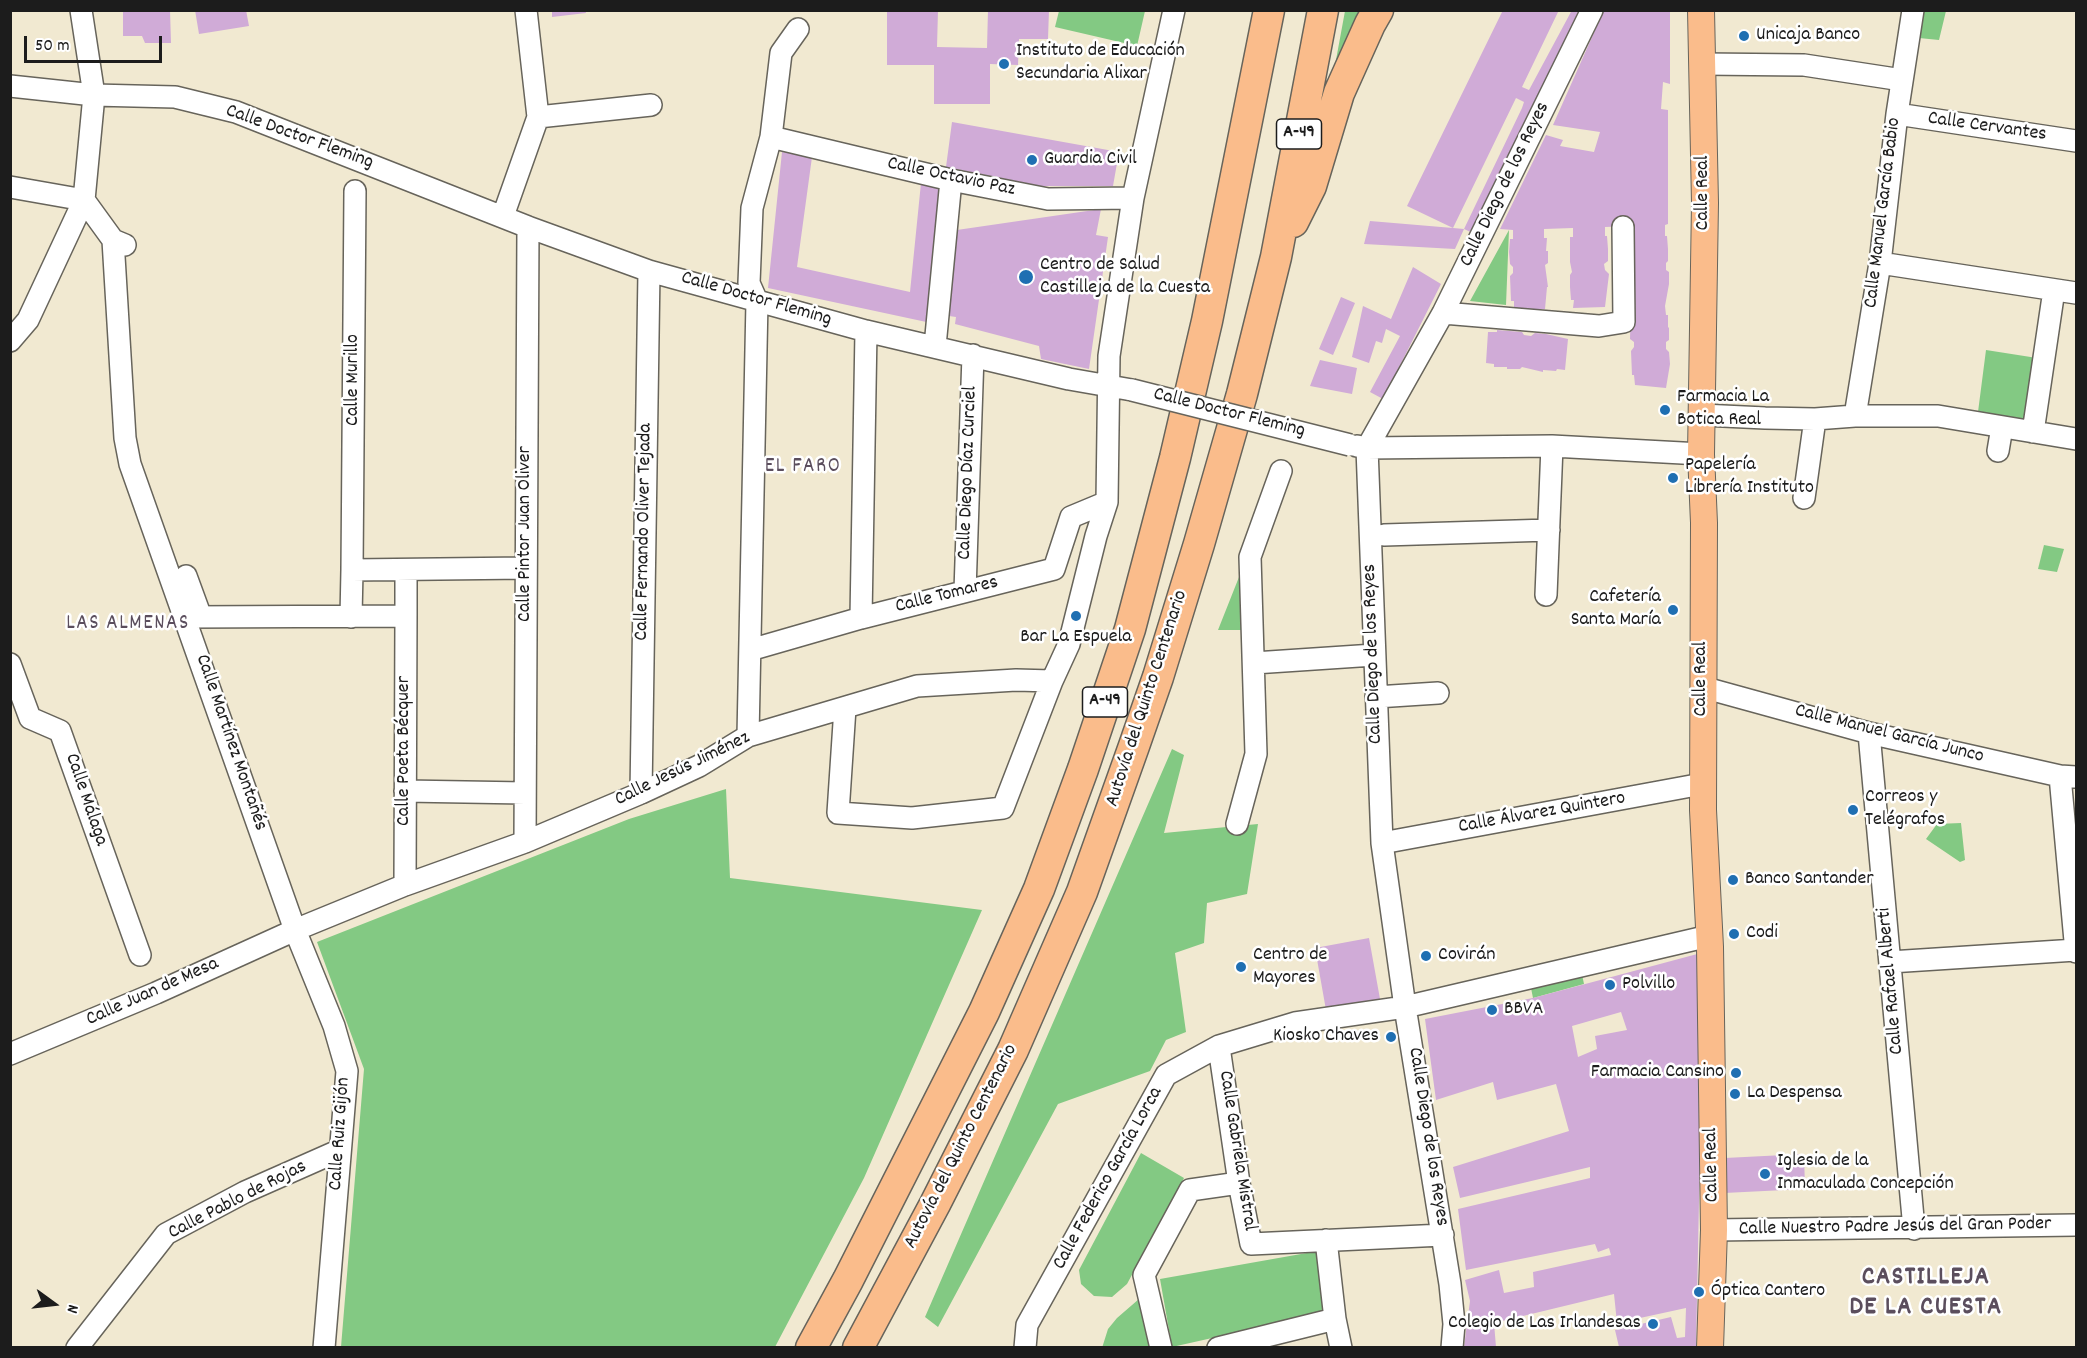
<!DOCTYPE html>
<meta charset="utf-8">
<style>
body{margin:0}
#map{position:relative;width:2087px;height:1358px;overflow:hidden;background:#f1e9d1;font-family:Dekko,sans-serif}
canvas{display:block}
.frame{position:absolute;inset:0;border:12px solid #1c1c1c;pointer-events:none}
.north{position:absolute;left:24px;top:1274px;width:60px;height:60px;-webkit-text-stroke:4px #fff;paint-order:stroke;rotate:105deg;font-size:16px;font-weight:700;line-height:24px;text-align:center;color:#1c1c1c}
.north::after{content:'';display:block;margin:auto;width:21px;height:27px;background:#1c1c1c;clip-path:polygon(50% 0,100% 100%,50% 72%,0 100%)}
.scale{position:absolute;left:24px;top:36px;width:138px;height:27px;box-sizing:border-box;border:3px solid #1c1c1c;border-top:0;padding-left:8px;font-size:18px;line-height:21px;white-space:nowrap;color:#1c1c1c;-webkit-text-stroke:4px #fff;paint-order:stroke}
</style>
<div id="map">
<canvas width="2087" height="1358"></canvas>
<div class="frame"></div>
<div class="north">N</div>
<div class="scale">50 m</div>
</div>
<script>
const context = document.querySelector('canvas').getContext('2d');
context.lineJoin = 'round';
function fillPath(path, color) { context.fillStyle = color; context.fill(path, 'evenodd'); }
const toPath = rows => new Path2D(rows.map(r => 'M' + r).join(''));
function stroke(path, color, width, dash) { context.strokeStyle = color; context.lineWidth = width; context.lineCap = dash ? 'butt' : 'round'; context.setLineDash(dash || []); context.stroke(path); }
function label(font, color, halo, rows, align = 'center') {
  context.font = font + ' Dekko,sans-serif'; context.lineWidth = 5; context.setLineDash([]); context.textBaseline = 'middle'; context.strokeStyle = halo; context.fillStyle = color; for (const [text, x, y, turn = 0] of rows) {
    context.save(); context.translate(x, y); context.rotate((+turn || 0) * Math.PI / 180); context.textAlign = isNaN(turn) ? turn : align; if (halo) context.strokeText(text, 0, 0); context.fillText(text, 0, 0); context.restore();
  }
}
const green = toPath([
 [1059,11,1059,10,1145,11,1137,46,1055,27],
 [1345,11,1368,11,1329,98],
 [1924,11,1946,11,1939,40,1919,38],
 [1509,230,1506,305,1470,301],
 [1986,350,2037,358,2027,420,1978,412],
 [2044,545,2064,549,2057,572,2038,569],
 [1241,572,1244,630,1218,630],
 [1172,749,1184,755,1164,833,1258,824,1247,894,1207,903,1204,943,1175,953,1186,1032,1166,1040,1150,1071,1058,1104,938,1327,925,1317],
 [726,789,730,878,982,910,864,1178,775,1347,341,1347,364,1069,317,942,629,819],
 [1961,823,1965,860,1960,862,1926,839,1937,824],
 [1579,960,1584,984,1533,998,1528,973],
 [1141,1153,1184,1178,1127,1284,1112,1297,1094,1296,1081,1284,1079,1270],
 [1318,1251,1324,1313,1172,1347,1160,1279],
 [1139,1299,1152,1347,1102,1348,1108,1329,1117,1318]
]);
const building = toPath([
 [123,10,170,10,171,43,145,43,142,36,123,36],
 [195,10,246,10,249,26,199,34],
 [552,10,585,10,586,13,552,17],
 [887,10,938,10,937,47,987,48,988,10,1049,10,1048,39,1019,39,1018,65,990,64,990,104,934,104,934,65,887,65],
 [1503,10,1559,10,1522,87,1529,90,1572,10,1586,10,1475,234,1464,229,1522,108,1524,102,1516,98,1453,228,1464,229,1455,249,1364,244,1370,221,1453,228,1407,206],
 [1604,10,1670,10,1670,84,1663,82,1661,109,1668,110,1668,224,1665,225,1665,236,1667,236,1668,249,1668,261,1666,263,1666,270,1669,272,1669,284,1665,306,1666,315,1668,315,1668,328,1669,327,1669,340,1666,342,1666,349,1669,352,1670,364,1666,388,1635,385,1634,375,1632,375,1631,351,1634,347,1634,342,1630,339,1633,226,1605,227,1605,236,1607,236,1608,249,1608,261,1604,264,1605,270,1609,274,1605,307,1573,308,1574,300,1571,300,1570,287,1570,275,1572,272,1570,262,1570,237,1573,237,1573,228,1544,229,1544,238,1547,238,1546,251,1548,251,1548,263,1545,265,1548,287,1547,287,1545,309,1514,310,1514,301,1511,301,1510,276,1513,273,1513,267,1510,264,1509,252,1510,239,1513,239,1513,230,1500,229,1546,135,1563,140,1560,146,1594,152,1600,132,1553,125],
 [952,122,1119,152,1113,186,1041,186,946,167],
 [782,152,812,157,797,267,910,292,921,183,946,189,931,323,768,288],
 [1101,209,1096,235,1108,237,1089,369,1041,359,1039,346,955,324,956,317,949,316,950,231],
 [1413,267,1441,284,1383,399,1370,392,1400,336,1386,329,1382,343,1376,341,1369,363,1352,357,1363,306,1391,319],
 [1341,297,1355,303,1333,355,1319,349],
 [1497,330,1522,332,1524,335,1531,336,1535,333,1546,334,1568,339,1565,370,1557,369,1556,371,1543,370,1543,372,1522,367,1520,369,1507,369,1507,367,1494,367,1494,364,1486,363,1488,332,1497,332],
 [1320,360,1357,368,1352,394,1310,386],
 [1369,938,1380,999,1326,1010,1315,948],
 [1701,953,1703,1005,1696,1347,1619,1347,1615,1330,1671,1317,1677,1338,1685,1337,1686,1308,1617,1323,1614,1294,1494,1323,1496,1347,1464,1347,1470,1301,1465,1280,1499,1270,1504,1293,1534,1287,1533,1272,1611,1255,1609,1248,1598,1252,1595,1244,1466,1270,1458,1209,1590,1178,1590,1167,1460,1198,1453,1167,1569,1131,1556,1084,1497,1100,1493,1082,1436,1100,1425,1019,1533,998],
 [1621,1012,1627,1030,1595,1036,1597,1049,1578,1057,1572,1026],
 [1804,1154,1805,1189,1724,1193,1725,1158]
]);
const minor = toPath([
 [1702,64,1804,65,1902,80],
 [10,86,94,95,81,10],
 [1897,114,2076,141],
 [538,117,651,105],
 [771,137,951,180,1048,199,1133,198],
 [10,187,84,200,113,240,125,245],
 [503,216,538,117,526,10],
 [113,240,125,438,130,464,295,930,334,1026,347,1071,324,1348],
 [1880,263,2076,293],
 [1443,313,1599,326,1624,322,1623,227],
 [10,341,28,320,84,200,94,95,175,97,236,112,528,227,649,271,866,331,1069,379,1132,390],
 [935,346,951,180],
 [1702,415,1765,418,1815,419,1855,416,1938,416,2076,439],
 [1855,416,1880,263,1897,114,1913,10],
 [2033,432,2054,290],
 [1357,446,1367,448,1552,446,1701,454],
 [1998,451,2002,427],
 [1804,498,1815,419],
 [1384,535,1549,530],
 [352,570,355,191],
 [186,576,201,617],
 [965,591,973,355],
 [1546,595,1552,446],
 [189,617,406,616,406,570],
 [351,617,352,570,526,568],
 [861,618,866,331],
 [750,650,861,618,1054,569,1071,517,1107,502],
 [1254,663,1374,655],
 [10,664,30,718,60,731,140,955],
 [1702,687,1869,733,2060,776,2076,777],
 [1376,697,1438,693],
 [845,708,838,813,912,818,1003,808,1052,681,1069,644,1096,536,1107,502,1109,356,1133,198,1174,10],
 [1869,733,1914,1229],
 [748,736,757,301,749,283,752,208,771,137,781,53,798,29],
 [2060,776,2076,952],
 [405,791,525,793],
 [641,793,649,271],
 [1237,824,1256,754,1250,557,1281,471],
 [525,842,528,227],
 [1382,843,1702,784],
 [405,885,406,616],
 [1890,962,2076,950],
 [1219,1047,1239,1183,1251,1244,1443,1235],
 [10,1054,156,993,295,930,405,885,525,842,641,793,699,766,748,736,917,686,1016,680,1052,681],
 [1714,1230,2076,1225],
 [1326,1240,1335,1319,1341,1348],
 [77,1348,166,1234,245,1192,340,1150],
 [1025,1348,1027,1325,1166,1075,1219,1046,1295,1023,1405,1007,1709,936],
 [1161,1348,1144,1275,1190,1190,1239,1183],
 [1218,1348,1335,1319],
 [1452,1348,1454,1324,1450,1284,1405,1007,1382,843,1367,448,1443,313,1592,10]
]);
const major = toPath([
 [1701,10,1705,203,1701,454,1704,523,1703,810,1710,947,1714,1230,1710,1348]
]);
const highway = toPath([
 [1293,222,1311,186,1339,93,1370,24,1378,10],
 [811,1348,848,1280,984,1012,1039,889,1083,769,1130,629,1175,458,1207,321,1269,10],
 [858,1348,935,1204,1013,1050,1082,892,1134,746,1158,677,1199,544,1242,394,1276,257,1323,10]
]);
const minorBridge = toPath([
 [1132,390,1350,445]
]);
const markers = [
 [1744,36,6,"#1f6fb2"],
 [1004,64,6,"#1f6fb2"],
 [1032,160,6,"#1f6fb2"],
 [1026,277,8,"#1f6fb2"],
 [1665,410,6,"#1f6fb2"],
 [1673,478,6,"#1f6fb2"],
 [1673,610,6,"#1f6fb2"],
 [1076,616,6,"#1f6fb2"],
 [1853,810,6,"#1f6fb2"],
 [1733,880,6,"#1f6fb2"],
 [1734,934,6,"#1f6fb2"],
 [1426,956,6,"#1f6fb2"],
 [1241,967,6,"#1f6fb2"],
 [1610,985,6,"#1f6fb2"],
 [1492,1010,6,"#1f6fb2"],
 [1391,1037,6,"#1f6fb2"],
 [1736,1073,6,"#1f6fb2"],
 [1735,1094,6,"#1f6fb2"],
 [1765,1174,6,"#1f6fb2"],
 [1699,1292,6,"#1f6fb2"],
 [1653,1324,6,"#1f6fb2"]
];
const shields = [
 [1299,134,45],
 [1105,702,45]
];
const shieldNames = [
 ["A-49",1299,134],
 ["A-49",1105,702]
];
const poiNames = [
 ["Unicaja Banco",1756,36],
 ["Instituto de Educación",1016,52],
 ["Secundaria Alixar",1016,75],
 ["Guardia Civil",1044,160],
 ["Centro de Salud",1040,266],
 ["Castilleja de la Cuesta",1040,289],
 ["Farmacia La",1677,398],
 ["Botica Real",1677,421],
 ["Papelería",1685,466],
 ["Librería Instituto",1685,489],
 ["Cafetería",1661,598,"right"],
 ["Santa María",1661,621,"right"],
 ["Bar La Espuela",1076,638,"center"],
 ["Correos y",1865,798],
 ["Telégrafos",1865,821],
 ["Banco Santander",1745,880],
 ["Codi",1746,934],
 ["Centro de",1253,956],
 ["Mayores",1253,979],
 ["Covirán",1438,956],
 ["Polvillo",1622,985],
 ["BBVA",1504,1010],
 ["Kiosko Chaves",1379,1037,"right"],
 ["Farmacia Cansino",1724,1073,"right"],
 ["La Despensa",1747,1094],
 ["Iglesia de la",1777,1162],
 ["Inmaculada Concepción",1777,1185],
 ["Óptica Cantero",1711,1292],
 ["Colegio de Las Irlandesas",1641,1324,"right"]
];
const streetNames = [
 ["Calle Cervantes",1987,128,8],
 ["Calle Doctor Fleming",299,138,20],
 ["Calle Octavio Paz",951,178,12],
 ["Calle Diego de los Reyes",1506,185,-64],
 ["Calle Real",1704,193,-90],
 ["Calle Manuel García Babio",1884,213,-83],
 ["Calle Doctor Fleming",756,300,16],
 ["Calle Murillo",354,380,-90],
 ["Calle Doctor Fleming",1229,414,14],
 ["Calle Diego Díaz Curciel",969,473,-88],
 ["Calle Fernando Oliver Tejada",645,532,-89],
 ["Calle Pintor Juan Oliver",526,534,-90],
 ["Calle Tomares",947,596,-14],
 ["Calle Diego de los Reyes",1374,654,-92],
 ["Calle Real",1702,679,-90],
 ["Autovía del Quinto Centenario",1148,699,-72],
 ["Calle Manuel García Junco",1889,735,14],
 ["Calle Martínez Montañés",230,743,71],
 ["Calle Poeta Bécquer",405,751,-90],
 ["Calle Jesús Jiménez",683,770,-26],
 ["Calle Málaga",85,800,71],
 ["Calle Álvarez Quintero",1542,814,-10],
 ["Calle Rafael Alberti",1892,981,-95],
 ["Calle Juan de Mesa",153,993,-24],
 ["Calle Ruiz Gijón",341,1134,-86],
 ["Calle Diego de los Reyes",1427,1137,81],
 ["Autovía del Quinto Centenario",962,1147,-63],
 ["Calle Gabriela Mistral",1236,1151,81],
 ["Calle Real",1713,1165,-91],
 ["Calle Federico García Lorca",1109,1179,-61],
 ["Calle Pablo de Rojas",238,1201,-27],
 ["Calle Nuestro Padre Jesús del Gran Poder",1895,1228,-1]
];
const neighbourhoodNames = [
 ["EL FARO",803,468],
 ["LAS ALMENAS",128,625]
];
const districtNames = [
 ["CASTILLEJA",1926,1279],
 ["DE LA CUESTA",1926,1309]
];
fillPath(green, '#83c983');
fillPath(building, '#d0abd7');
stroke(minor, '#67645b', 24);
stroke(major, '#67645b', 28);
stroke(highway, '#67645b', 33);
stroke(minor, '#fff', 21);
stroke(major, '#fabc8b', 26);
stroke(highway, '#fabc8b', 30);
stroke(minorBridge, '#67645b', 24, []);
stroke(minorBridge, '#fff', 21);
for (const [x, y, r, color] of markers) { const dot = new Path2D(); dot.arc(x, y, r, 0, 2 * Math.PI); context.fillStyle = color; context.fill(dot); stroke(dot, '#fff', 2); }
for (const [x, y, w] of shields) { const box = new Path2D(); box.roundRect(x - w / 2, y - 15, w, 30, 4.5); context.fillStyle = '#fff'; context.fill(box); stroke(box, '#1c1c1c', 1.5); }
label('bold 18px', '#1c1c1c', null, shieldNames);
label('20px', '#1c1c1c', '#fff', poiNames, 'left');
label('20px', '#1c1c1c', '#fff', streetNames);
context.letterSpacing = '1.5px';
label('21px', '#5b4e5d', '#fff', neighbourhoodNames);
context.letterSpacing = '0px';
context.letterSpacing = '1.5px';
label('bold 26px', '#5b4e5d', '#fff', districtNames);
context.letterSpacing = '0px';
</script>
